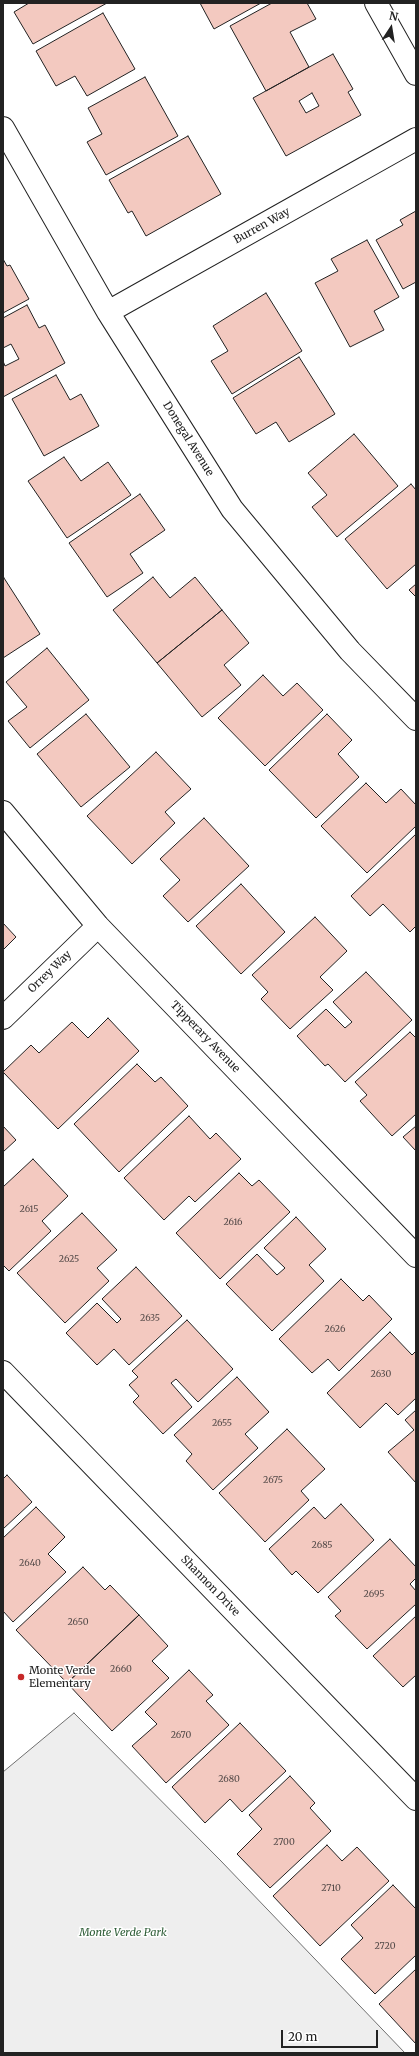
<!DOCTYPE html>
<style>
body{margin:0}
#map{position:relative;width:419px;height:2056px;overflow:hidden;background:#fff;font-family:Merriweather,serif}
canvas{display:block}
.frame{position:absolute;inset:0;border:4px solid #222;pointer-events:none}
.north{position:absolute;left:371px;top:8px;width:40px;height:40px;-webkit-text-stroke:3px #fff;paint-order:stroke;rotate:12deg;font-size:11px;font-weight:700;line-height:16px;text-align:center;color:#222}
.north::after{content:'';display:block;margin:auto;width:14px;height:18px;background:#222;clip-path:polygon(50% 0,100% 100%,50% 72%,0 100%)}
.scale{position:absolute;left:281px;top:2030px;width:97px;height:18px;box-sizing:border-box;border:2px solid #222;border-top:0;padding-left:5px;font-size:12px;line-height:14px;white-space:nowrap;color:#222;-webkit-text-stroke:3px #fff;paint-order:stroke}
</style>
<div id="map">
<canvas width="419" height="2056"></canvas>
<div class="frame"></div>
<div class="north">N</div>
<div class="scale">20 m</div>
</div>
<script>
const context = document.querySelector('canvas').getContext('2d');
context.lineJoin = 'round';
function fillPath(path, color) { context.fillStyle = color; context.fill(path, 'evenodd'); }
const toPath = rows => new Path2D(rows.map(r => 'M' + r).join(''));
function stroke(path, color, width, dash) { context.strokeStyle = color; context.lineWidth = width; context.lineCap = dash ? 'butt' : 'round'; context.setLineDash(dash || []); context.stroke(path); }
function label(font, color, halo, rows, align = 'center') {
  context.font = font + ' Merriweather,serif'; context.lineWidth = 3; context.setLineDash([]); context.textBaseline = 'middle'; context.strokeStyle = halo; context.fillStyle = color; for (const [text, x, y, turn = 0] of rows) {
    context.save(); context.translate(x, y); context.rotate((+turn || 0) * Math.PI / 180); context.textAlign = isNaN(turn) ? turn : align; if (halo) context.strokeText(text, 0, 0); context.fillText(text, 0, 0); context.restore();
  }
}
const green = toPath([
 [74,1713,221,1861,405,2053,3,2053,3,1772,74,1713]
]);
const building = toPath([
 [29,3,107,3,33,44,14,12,29,3],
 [200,3,261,3,214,29,200,3],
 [272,3,307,3,316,19,290,32,309,67,266,91,230,26,272,3],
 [103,13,135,69,87,96,75,76,56,86,36,51,103,13],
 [333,54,353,89,348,92,361,115,286,156,253,98,333,54],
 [312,93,319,106,306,113,299,101,312,93],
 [145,77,178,136,106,175,87,142,102,134,88,108,145,77],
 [188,136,221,194,146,236,132,211,128,213,109,180,188,136],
 [416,211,416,282,403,289,376,240,403,225,400,220,416,211],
 [367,240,399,297,374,311,384,330,350,347,315,283,338,271,331,259,367,240],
 [3,259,7,266,10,265,29,299,3,313,3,259],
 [266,293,302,351,232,394,211,361,228,351,213,326,266,293],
 [27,305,39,328,45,325,65,363,3,397,3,361,5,366,19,359,11,344,3,348,3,318,27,305],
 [299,357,335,414,289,442,276,422,256,434,233,398,299,357],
 [56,375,70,400,81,394,99,426,44,456,12,399,56,375],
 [354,434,398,486,337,537,312,507,327,495,308,473,354,434],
 [64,457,81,481,108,462,131,495,67,538,28,481,64,457],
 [411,484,416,490,416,564,387,589,345,539,411,484],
 [140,494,165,530,130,554,143,573,107,597,69,543,140,494],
 [153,577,170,598,195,577,222,610,157,663,113,610,153,577],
 [4,578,40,634,3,658,3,579,4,578],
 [416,584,416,597,409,590,416,584],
 [222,610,249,643,224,665,241,685,202,717,157,663,222,610],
 [47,648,89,700,30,748,8,721,27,707,6,682,47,648],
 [263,675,283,696,297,683,323,710,265,766,218,718,263,675],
 [86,714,130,767,81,807,37,754,86,714],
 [327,714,352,740,338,754,359,777,316,818,269,770,327,714],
 [156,752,191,789,165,812,175,823,132,864,87,816,156,752],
 [366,783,386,803,401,789,416,805,416,826,367,873,321,826,366,783],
 [204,818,249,866,188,922,163,896,180,880,160,859,204,818],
 [416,834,416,926,410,932,383,904,370,916,351,896,416,834],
 [241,884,285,932,241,974,196,926,241,884],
 [315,917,347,951,320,977,333,990,290,1029,261,999,268,992,252,975,315,917],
 [3,923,16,937,3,950,3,923],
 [366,972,412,1020,345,1082,328,1064,325,1066,297,1036,326,1009,345,1028,352,1022,333,1002,366,972],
 [108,1018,139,1051,58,1129,3,1072,31,1045,39,1053,72,1022,88,1038,108,1018],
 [410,1032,416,1038,416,1114,392,1136,360,1101,367,1095,355,1082,410,1032],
 [137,1064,155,1082,161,1077,188,1106,119,1172,74,1124,137,1064],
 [189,1116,210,1139,216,1133,241,1159,195,1202,189,1196,164,1220,124,1178,189,1116],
 [3,1126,16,1140,3,1152,3,1126],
 [416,1126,416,1151,403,1137,416,1126],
 [33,1159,68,1196,42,1221,51,1231,9,1271,3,1265,3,1187,33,1159],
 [239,1173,252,1186,259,1180,290,1212,220,1279,176,1233,239,1173],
 [82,1213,117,1250,97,1268,109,1281,65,1323,17,1273,82,1213],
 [296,1217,326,1249,309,1265,324,1281,272,1331,226,1284,257,1254,277,1275,285,1268,264,1248,296,1217],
 [136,1267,182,1316,129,1365,114,1349,97,1365,66,1333,97,1303,117,1323,121,1319,102,1299,136,1267],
 [341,1279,363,1301,369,1295,392,1319,339,1371,328,1359,312,1373,279,1339,341,1279],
 [187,1320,233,1369,198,1402,176,1379,171,1383,192,1407,163,1434,133,1402,139,1396,129,1385,138,1377,132,1371,187,1320],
 [390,1332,412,1355,416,1351,416,1398,398,1415,386,1403,360,1428,327,1393,390,1332],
 [237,1377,269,1412,245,1434,258,1448,213,1490,186,1461,192,1454,174,1435,237,1377],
 [416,1410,416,1483,388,1452,414,1430,405,1420,416,1410],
 [287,1429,325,1469,301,1491,309,1500,265,1542,219,1493,287,1429],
 [7,1475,32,1502,3,1529,3,1479,7,1475],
 [341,1504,374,1540,318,1593,296,1571,292,1575,269,1549,314,1507,325,1519,341,1504],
 [36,1507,65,1537,48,1554,66,1572,13,1622,3,1611,3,1538,36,1507],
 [390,1539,416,1567,416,1578,410,1584,416,1591,416,1604,367,1649,335,1616,341,1611,328,1597,390,1539],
 [83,1567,105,1590,110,1585,139,1615,67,1683,16,1630,83,1567],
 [139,1615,168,1646,152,1661,169,1678,112,1731,67,1683,139,1615],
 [416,1616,416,1675,403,1687,373,1656,416,1616],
 [189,1670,213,1695,206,1701,229,1725,166,1783,132,1746,157,1724,145,1712,189,1670],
 [240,1723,286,1771,242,1812,230,1799,205,1823,172,1787,240,1723],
 [290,1776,315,1803,310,1808,331,1831,270,1888,237,1854,262,1829,249,1815,290,1776],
 [327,1845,342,1861,357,1847,389,1881,320,1946,273,1896,327,1845],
 [393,1885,416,1909,416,1955,375,1994,341,1959,363,1938,351,1925,393,1885],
 [416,1969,416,2044,379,2004,416,1969]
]);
const minor = toPath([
 [376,3,416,74],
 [3,128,108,312,232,509,350,651,416,719],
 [108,312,416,139],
 [3,812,98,926,416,1256],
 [3,1018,98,926],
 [3,1372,416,1799]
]);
const markers = [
 [21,1677,4,"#c62828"]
];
const numberNames = [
 ["2615",29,1209],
 ["2616",233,1222],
 ["2625",69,1259],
 ["2635",150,1318],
 ["2626",335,1329],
 ["2630",381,1374],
 ["2655",222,1423],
 ["2675",273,1480],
 ["2685",322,1545],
 ["2640",30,1563],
 ["2695",374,1594],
 ["2650",78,1622],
 ["2660",121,1669],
 ["2670",181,1735],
 ["2680",229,1779],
 ["2700",284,1842],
 ["2710",331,1888],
 ["2720",385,1946]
];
const streetNames = [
 ["Burren Way",262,226,-29],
 ["Donegal Avenue",188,439,58],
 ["Orrey Way",50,972,-44],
 ["Tipperary Avenue",205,1037,46],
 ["Shannon Drive",210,1586,46]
];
const poiNames = [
 ["Monte Verde",29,1671],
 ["Elementary",29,1684]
];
const parkNames = [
 ["Monte Verde Park",123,1933]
];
fillPath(green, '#eee');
stroke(green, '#6f6f6f', 1);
fillPath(building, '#f3c9c0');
stroke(building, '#222', 1);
stroke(minor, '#222', 24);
stroke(minor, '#fff', 22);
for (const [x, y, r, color] of markers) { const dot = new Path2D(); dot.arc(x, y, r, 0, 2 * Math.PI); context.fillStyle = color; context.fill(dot); stroke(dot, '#fff', 1.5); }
label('9px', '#564c4a', null, numberNames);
label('11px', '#222', '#fff', streetNames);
label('11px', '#222', '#fff', poiNames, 'left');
label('italic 11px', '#2f5e38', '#fff', parkNames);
</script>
